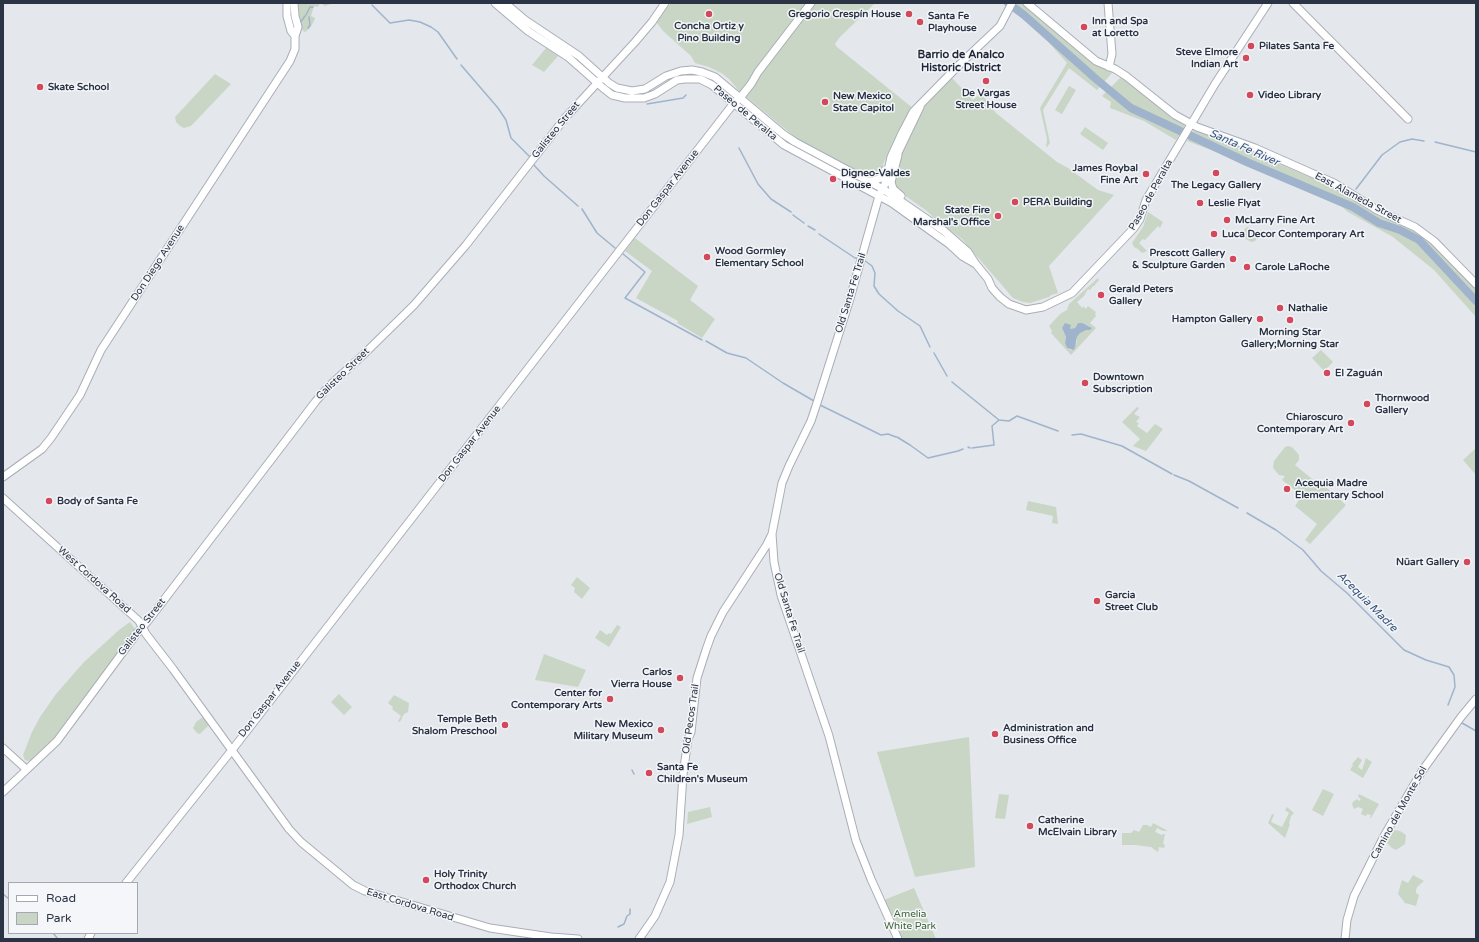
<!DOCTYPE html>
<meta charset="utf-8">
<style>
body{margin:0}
#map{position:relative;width:1479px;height:942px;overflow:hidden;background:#e4e7ec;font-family:"Varela Round",sans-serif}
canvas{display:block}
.frame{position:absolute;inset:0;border:4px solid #2b3445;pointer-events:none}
.legend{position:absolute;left:8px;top:882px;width:130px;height:52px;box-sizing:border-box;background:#f4f6f9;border:1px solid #a4a8b1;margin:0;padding:5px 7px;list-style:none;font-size:12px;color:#2b3445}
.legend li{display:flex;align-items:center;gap:8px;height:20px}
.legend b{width:20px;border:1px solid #a4a8b1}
</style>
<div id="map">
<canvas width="1479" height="942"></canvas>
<div class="frame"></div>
<ul class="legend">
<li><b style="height:5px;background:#fff"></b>Road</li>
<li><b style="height:11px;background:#c9d6c5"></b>Park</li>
</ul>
</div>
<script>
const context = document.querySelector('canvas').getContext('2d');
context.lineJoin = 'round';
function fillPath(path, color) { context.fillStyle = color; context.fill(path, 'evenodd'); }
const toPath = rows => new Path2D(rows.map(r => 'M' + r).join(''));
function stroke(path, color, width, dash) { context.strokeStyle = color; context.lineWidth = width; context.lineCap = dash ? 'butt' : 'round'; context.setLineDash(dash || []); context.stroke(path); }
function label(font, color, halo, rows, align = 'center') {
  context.font = font + ' "Varela Round",sans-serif'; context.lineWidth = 3; context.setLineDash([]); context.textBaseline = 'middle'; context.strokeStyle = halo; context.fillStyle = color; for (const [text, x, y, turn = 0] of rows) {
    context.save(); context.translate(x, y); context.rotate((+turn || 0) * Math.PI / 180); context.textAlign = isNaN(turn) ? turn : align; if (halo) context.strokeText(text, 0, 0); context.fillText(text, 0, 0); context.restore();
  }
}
const green = toPath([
 [297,3,330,3,331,4,325,6,320,3,318,7,314,6,311,16,315,18,315,19,310,28,305,32,303,31,299,22],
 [671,3,875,3,839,38,835,44,837,47,914,109,893,143,879,173,874,177,867,176,801,142,738,90,730,80,723,74,709,67,695,63,691,56,663,31,657,23,657,20],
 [1018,3,1026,5,1097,65,1112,73,1097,90,1069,68,1043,110,1050,143,1047,147,1046,146,1047,139,1040,108,1067,63,1035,27,1014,12],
 [546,48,558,56,544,72,532,65],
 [215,74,231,84,191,126,184,128,180,126,176,122,175,117],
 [1121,77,1128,81,1171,117,1184,125,1184,127,1176,140,1144,121,1110,108,1111,102,1102,96],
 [952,78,973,100,981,93,996,113,1057,162,1068,168,1098,190,1114,195,1049,266,1058,293,1051,295,1049,297,1030,303,1023,302,1013,298,962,239,935,219,927,211,897,190,894,184,900,156,925,106],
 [1069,86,1076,90,1062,114,1055,110],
 [1085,127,1108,143,1103,150,1080,134],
 [1195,130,1205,132,1333,187,1375,213,1415,231,1436,246,1476,288,1476,317,1434,270,1393,237,1348,212,1342,207,1301,189,1273,174,1243,165,1219,153,1187,141,1192,132],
 [1148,212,1163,222,1160,228,1158,226,1145,240,1143,239,1139,243,1147,251,1142,253,1138,249,1134,247,1132,243,1143,227],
 [1247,227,1252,229,1257,234,1258,237,1255,241,1251,242,1239,235],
 [635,238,698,286,690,300,715,319,702,338,677,323,678,321,636,298,652,271,625,251],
 [1098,278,1099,280,1094,286,1093,286,1090,290,1088,289,1084,296,1077,302,1082,308,1083,306,1086,309,1088,306,1096,312,1095,314,1096,316,1090,323,1096,328,1071,355,1051,333,1052,331,1049,326,1060,314,1067,310,1069,304],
 [1078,323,1091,327,1080,332,1077,337,1077,342,1071,350,1067,348,1065,343,1066,337,1062,328,1070,328,1071,330,1075,328],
 [1321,350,1333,362,1324,371,1312,358],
 [1137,407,1139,408,1134,414,1140,417,1136,422,1139,423,1137,426,1147,433,1155,424,1163,429,1146,451,1133,446,1140,439,1122,422],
 [1289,446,1293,448,1299,455,1299,460,1295,465,1317,483,1319,481,1346,505,1310,544,1305,540,1317,524,1295,506,1301,497,1295,493,1296,491,1282,480,1285,476,1279,475,1273,468,1274,461,1285,447],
 [1475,449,1476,450,1476,475,1463,460],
 [1028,501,1056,507,1058,524,1052,523,1053,516,1026,510],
 [577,577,590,588,582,599,574,592,575,588,571,585],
 [130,622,135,629,133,632,53,739,31,760,28,761,25,760,23,755,32,732,40,717,56,694,84,662,119,630],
 [617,625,621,627,609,647,595,638,600,630,607,635,609,633,611,634],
 [544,654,586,670,578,687,535,680],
 [339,694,352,707,344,715,331,702],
 [394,695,409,703,408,712,404,714,400,722,398,721,401,716,392,709,393,707,388,703],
 [203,717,209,725,200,734,197,733,193,728,196,722],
 [969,737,975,867,915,877,877,752],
 [1358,757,1362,760,1358,767,1362,770,1366,758,1372,762,1363,778,1350,770,1353,765,1352,764],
 [1323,789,1334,794,1323,816,1312,810],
 [999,794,1009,795,1005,819,995,818],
 [1359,794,1379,804,1371,818,1370,818,1371,815,1367,814,1366,816,1361,814,1363,809,1358,807,1354,809,1352,804,1353,802,1357,799,1359,801,1361,800,1358,796],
 [710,807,712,817,687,824,688,812],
 [1287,807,1294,813,1291,816,1289,824,1290,824,1285,838,1268,823,1272,814,1274,815,1271,822,1282,827,1289,813,1285,810],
 [1153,823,1168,831,1163,831,1157,828,1155,832,1162,835,1163,834,1165,834,1163,844,1165,845,1164,848,1159,847,1158,852,1151,847,1135,845,1122,845,1122,833,1131,833,1134,830,1139,832,1143,825,1147,825,1151,827],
 [1393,830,1400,831,1406,835,1405,844,1396,850,1392,848,1386,842],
 [1413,875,1424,881,1417,887,1416,890,1416,893,1419,895,1416,906,1405,903,1398,894,1402,880,1408,883],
 [914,888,936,939,901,939,884,900]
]);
const water = toPath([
 [1065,323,1071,325,1070,328,1071,329,1075,328,1078,323,1082,323,1092,328,1090,330,1086,330,1080,333,1077,337,1075,347,1074,350,1067,348,1065,343,1066,337,1062,328]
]);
const stream = toPath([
 [372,5,390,23,409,20,420,22,431,27,438,32,457,59],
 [306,15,310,7,313,7],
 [300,23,305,16],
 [308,28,310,25,309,17],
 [461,65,498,108,506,120,511,138,530,157],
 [647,104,683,98,686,95],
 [1435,142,1476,152],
 [739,148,758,184,771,199,791,212],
 [533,164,544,176,578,206],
 [1356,189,1382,155,1400,142,1412,139,1424,141],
 [582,209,597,233,615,248],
 [793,215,804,223],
 [808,226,815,230],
 [819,234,855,258,859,258],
 [623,254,645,272,625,298,702,340],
 [864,260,872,266,875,273,874,286,879,294,898,311,920,326,930,347],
 [706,341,727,353,746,358,783,383,814,401],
 [934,353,947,376],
 [952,382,999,420],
 [820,405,881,435,888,434,896,437],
 [1072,435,1081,434,1122,446,1172,474],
 [897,437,910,445,928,458,958,451,963,449],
 [968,447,970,448],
 [972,448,994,445,992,426,999,420,1009,421,1017,416,1058,431],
 [1174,475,1189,481,1238,508],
 [1247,513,1276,530,1303,550,1321,571,1347,593,1404,650,1426,660,1449,667,1454,675,1455,687,1448,705],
 [1462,723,1476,731],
 [632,770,634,774],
 [3,894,9,899],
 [618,927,624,924,627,916,630,914,630,909],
 [53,933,58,939]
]);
const river = toPath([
 [1008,3,1024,15,1096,79,1131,108,1249,163,1353,207,1379,223,1400,230,1419,240,1476,301]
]);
const secondary = toPath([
 [287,3,287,16,291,31,295,36],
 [495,3,528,31,568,57,585,72,603,88,612,95,625,98,644,98,655,94,677,80,685,79,700,79,712,85,784,145,892,203,949,244,962,256,974,263],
 [505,3,525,20,579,56,609,83,617,88,632,91,645,89,666,76,681,71,692,70,702,72,715,77,783,134,795,142,883,189,944,231,968,252,975,263,988,279,992,288,1000,297,1009,304,1026,310,1043,307,1072,293,1134,228,1140,219,1146,200,1215,84,1268,3],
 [1027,3,1096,61,1115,69,1126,76,1175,115,1197,127,1255,148,1334,183,1377,210,1415,227,1434,241,1476,284],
 [1108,3,1112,54,1109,67],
 [1293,3,1408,119],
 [898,155,891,182,893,189,901,196],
 [895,159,920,107],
 [868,181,873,181,881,178,885,170],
 [3,477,42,449,51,438,80,395,101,350,290,61,295,49,295,36,298,27,295,16,294,3],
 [3,498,139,621,146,634,173,669,289,829,301,842,353,885,365,891,490,928,551,937,578,939],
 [3,748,26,769],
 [3,792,57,741,137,633,147,622,316,401,329,386,363,355,414,305,466,245,565,118,635,42,652,22,665,3],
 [126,883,232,750,734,103,740,98,751,84,758,72,811,3],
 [88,939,91,933],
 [639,939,655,916,670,882,679,835,683,775,688,739,691,732,697,678,706,650,711,636,723,612,766,546,772,534],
 [898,939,871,879,856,841,829,736,781,595,774,562,772,534,782,483,789,466,811,421,816,406,849,302,879,196,885,184,891,157,902,133,913,112,961,63,1000,26,1012,3],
 [1345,939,1347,920,1354,896,1384,836,1422,771,1461,717,1476,699]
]);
const markers = [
 [709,14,4,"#d1495b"],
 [909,14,4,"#d1495b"],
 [920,22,4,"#d1495b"],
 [1084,27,4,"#d1495b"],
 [1251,46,4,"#d1495b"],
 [1246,58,4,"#d1495b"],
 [986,81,4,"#d1495b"],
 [40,87,4,"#d1495b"],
 [1250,95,4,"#d1495b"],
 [825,102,4,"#d1495b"],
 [1216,173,4,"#d1495b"],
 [1146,174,4,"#d1495b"],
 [833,179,4,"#d1495b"],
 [1015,202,4,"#d1495b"],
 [1200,203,4,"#d1495b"],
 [998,216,4,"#d1495b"],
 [1227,220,4,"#d1495b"],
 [1214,234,4,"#d1495b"],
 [707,257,4,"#d1495b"],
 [1233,259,4,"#d1495b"],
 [1247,267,4,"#d1495b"],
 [1101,295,4,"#d1495b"],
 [1280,308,4,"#d1495b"],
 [1260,319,4,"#d1495b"],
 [1290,320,4,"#d1495b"],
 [1327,373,4,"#d1495b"],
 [1085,383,4,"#d1495b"],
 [1367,404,4,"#d1495b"],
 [1351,423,4,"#d1495b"],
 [1287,489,4,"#d1495b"],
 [49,501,4,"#d1495b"],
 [1467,562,4,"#d1495b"],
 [1097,601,4,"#d1495b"],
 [680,678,4,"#d1495b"],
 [610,699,4,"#d1495b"],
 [505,725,4,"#d1495b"],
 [661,730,4,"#d1495b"],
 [995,734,4,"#d1495b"],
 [649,773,4,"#d1495b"],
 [1030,826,4,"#d1495b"],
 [426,880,4,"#d1495b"]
];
const poiNames = [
 ["Gregorio Crespín House",901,14,"right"],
 ["Santa Fe",928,16],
 ["Playhouse",928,28],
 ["Inn and Spa",1092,21],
 ["at Loretto",1092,33],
 ["Concha Ortiz y",709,26,"center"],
 ["Pino Building",709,38,"center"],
 ["Pilates Santa Fe",1259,46],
 ["Steve Elmore",1238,52,"right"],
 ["Indian Art",1238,64,"right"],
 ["Skate School",48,87],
 ["De Vargas",986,93,"center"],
 ["Street House",986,105,"center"],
 ["Video Library",1258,95],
 ["New Mexico",833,96],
 ["State Capitol",833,108],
 ["James Roybal",1138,168,"right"],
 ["Fine Art",1138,180,"right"],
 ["Digneo-Valdes",841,173],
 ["House",841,185],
 ["The Legacy Gallery",1216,185,"center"],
 ["PERA Building",1023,202],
 ["Leslie Flyat",1208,203],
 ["State Fire",990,210,"right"],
 ["Marshal's Office",990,222,"right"],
 ["McLarry Fine Art",1235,220],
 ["Luca Decor Contemporary Art",1222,234],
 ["Wood Gormley",715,251],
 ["Elementary School",715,263],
 ["Prescott Gallery",1225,253,"right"],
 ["& Sculpture Garden",1225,265,"right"],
 ["Carole LaRoche",1255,267],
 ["Gerald Peters",1109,289],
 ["Gallery",1109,301],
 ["Nathalie",1288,308],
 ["Hampton Gallery",1252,319,"right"],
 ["Morning Star",1290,332,"center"],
 ["Gallery;Morning Star",1290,344,"center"],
 ["El Zaguán",1335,373],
 ["Downtown",1093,377],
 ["Subscription",1093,389],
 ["Thornwood",1375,398],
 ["Gallery",1375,410],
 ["Chiaroscuro",1343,417,"right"],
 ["Contemporary Art",1343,429,"right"],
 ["Acequia Madre",1295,483],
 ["Elementary School",1295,495],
 ["Body of Santa Fe",57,501],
 ["Nüart Gallery",1459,562,"right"],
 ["Garcia",1105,595],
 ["Street Club",1105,607],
 ["Carlos",672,672,"right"],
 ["Vierra House",672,684,"right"],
 ["Center for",602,693,"right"],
 ["Contemporary Arts",602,705,"right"],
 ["Temple Beth",497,719,"right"],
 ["Shalom Preschool",497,731,"right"],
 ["New Mexico",653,724,"right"],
 ["Military Museum",653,736,"right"],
 ["Administration and",1003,728],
 ["Business Office",1003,740],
 ["Santa Fe",657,767],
 ["Children's Museum",657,779],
 ["Catherine",1038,820],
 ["McElvain Library",1038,832],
 ["Holy Trinity",434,874],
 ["Orthodox Church",434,886]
];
const streetNames = [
 ["Paseo de Peralta",745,113,40],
 ["Galisteo Street",556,130,-51],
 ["Don Gaspar Avenue",668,188,-52],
 ["Paseo de Peralta",1151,195,-61],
 ["East Alameda Street",1358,198,28],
 ["Don Diego Avenue",158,263,-57],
 ["Old Santa Fe Trail",851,293,-73],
 ["Galisteo Street",343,374,-44],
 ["Don Gaspar Avenue",470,444,-52],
 ["West Cordova Road",94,580,42],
 ["Old Santa Fe Trail",789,613,73],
 ["Galisteo Street",142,627,-52],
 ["Don Gaspar Avenue",270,699,-52],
 ["Old Pecos Trail",691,719,-82],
 ["Camino del Monte Sol",1399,813,-61],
 ["East Cordova Road",410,905,17]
];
const parkNames = [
 ["Amelia",910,914],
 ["White Park",910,926]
];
const neighbourhoodNames = [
 ["Barrio de Analco",961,55],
 ["Historic District",961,68]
];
const waterNames = [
 ["Santa Fe River",1244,148,24],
 ["Acequia Madre",1367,602,45]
];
fillPath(green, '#c9d6c5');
fillPath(water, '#9fb4cc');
stroke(stream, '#9fb4cc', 1.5);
stroke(river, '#9fb4cc', 8);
stroke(secondary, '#a9aeb7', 9);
stroke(secondary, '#fff', 7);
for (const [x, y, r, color] of markers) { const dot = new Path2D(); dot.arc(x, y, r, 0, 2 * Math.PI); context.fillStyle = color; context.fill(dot); stroke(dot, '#f4f6f9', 1.5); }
label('bold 10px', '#2b3445', '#f4f6f9', poiNames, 'left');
label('10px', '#2b3445', '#f4f6f9', streetNames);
label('10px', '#3f6138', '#f4f6f9', parkNames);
label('bold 11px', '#1d2536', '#f4f6f9', neighbourhoodNames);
label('italic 11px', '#34527a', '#f4f6f9', waterNames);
</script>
